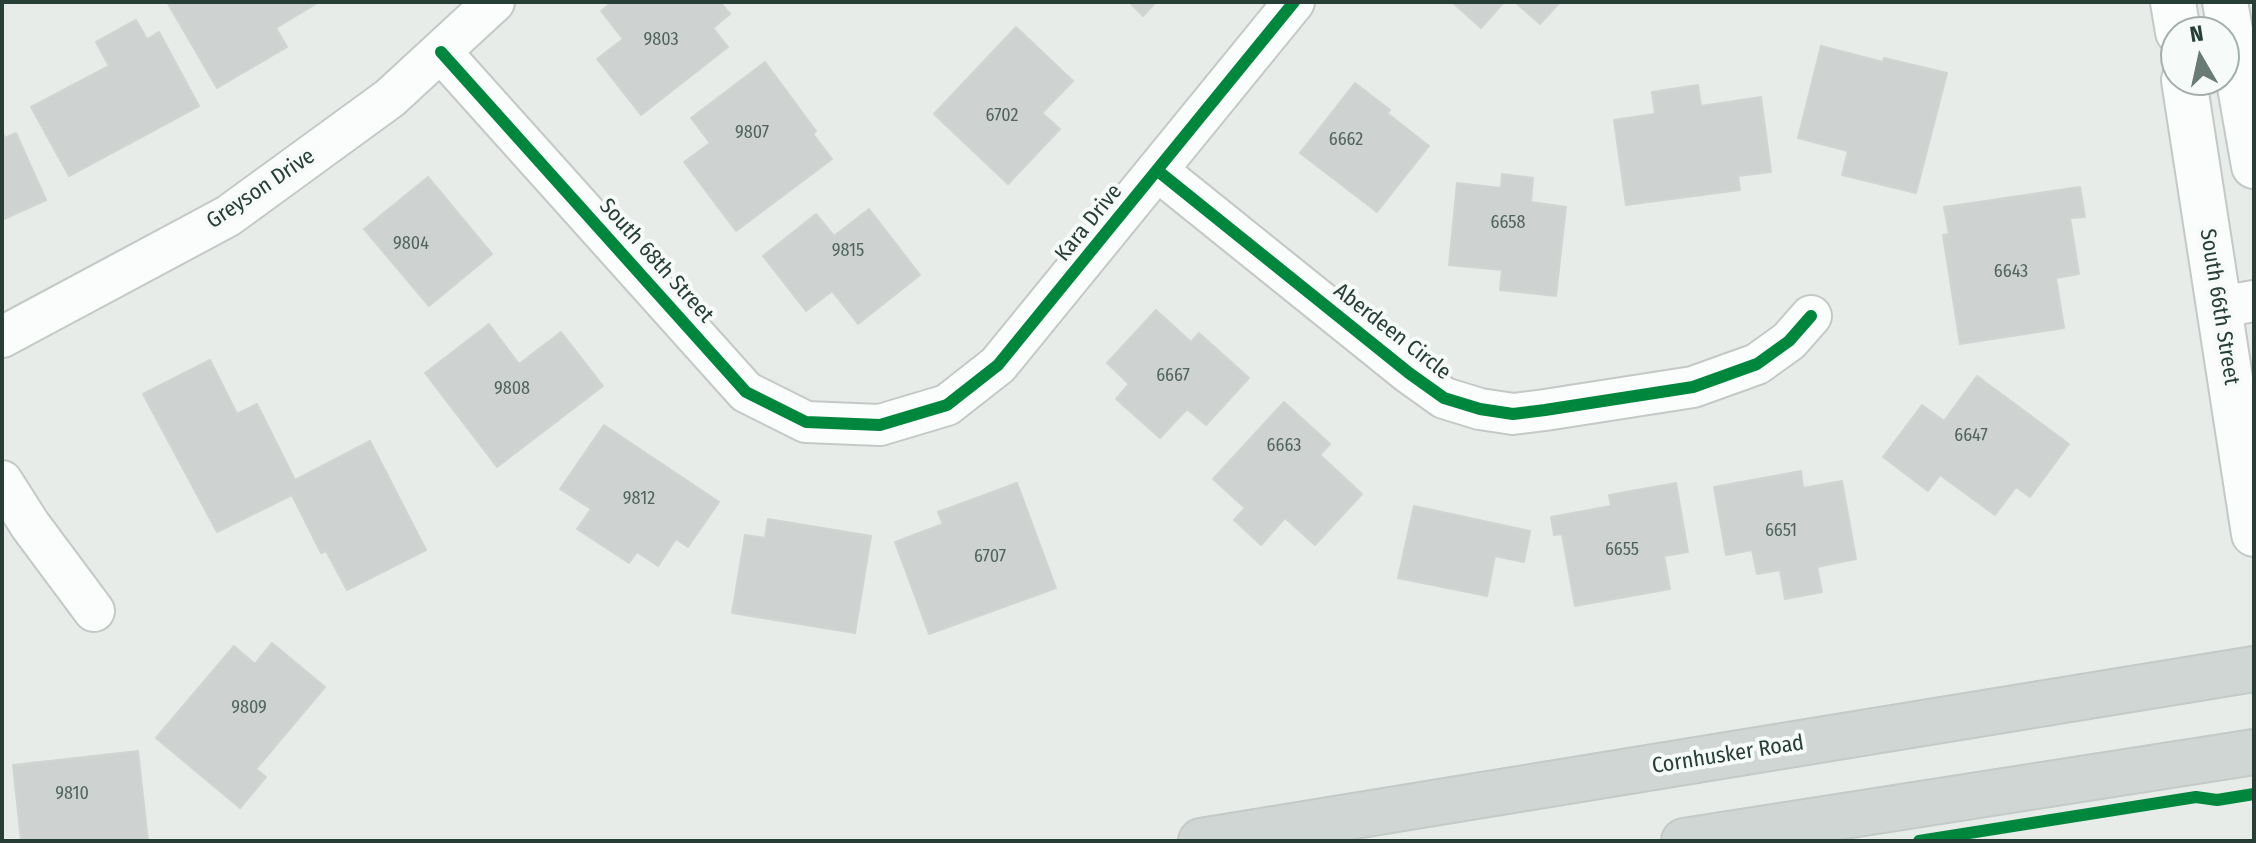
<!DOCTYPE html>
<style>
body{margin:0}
#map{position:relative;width:2256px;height:843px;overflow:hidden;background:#e7ece9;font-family:"Fira Sans Condensed",sans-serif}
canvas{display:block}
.frame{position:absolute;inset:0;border:4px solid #263e36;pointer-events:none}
.north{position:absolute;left:2160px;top:16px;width:80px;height:80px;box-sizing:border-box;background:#f6faf8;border:2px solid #a3afaa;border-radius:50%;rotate:351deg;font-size:22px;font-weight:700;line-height:32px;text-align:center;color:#263e36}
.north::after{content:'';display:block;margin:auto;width:28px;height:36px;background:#6a7b75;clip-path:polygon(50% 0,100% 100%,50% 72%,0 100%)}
</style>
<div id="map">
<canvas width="2256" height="843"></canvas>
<div class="frame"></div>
<div class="north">N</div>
</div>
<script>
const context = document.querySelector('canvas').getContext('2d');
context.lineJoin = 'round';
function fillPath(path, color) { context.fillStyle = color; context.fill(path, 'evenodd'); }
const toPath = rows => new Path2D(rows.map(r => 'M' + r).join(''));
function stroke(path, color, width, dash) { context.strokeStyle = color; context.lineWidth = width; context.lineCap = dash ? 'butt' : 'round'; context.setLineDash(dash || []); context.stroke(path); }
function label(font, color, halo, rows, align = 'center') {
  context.font = font + ' "Fira Sans Condensed",sans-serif'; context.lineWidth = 8; context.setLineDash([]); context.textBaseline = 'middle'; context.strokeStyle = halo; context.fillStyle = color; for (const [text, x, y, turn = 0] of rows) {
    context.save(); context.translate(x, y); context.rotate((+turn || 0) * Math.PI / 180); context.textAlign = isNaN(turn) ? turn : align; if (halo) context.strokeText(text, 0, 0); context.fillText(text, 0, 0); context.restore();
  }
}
const building = toPath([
 [167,2,319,2,276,28,287,47,217,88,167,2],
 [612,2,720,2,730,14,713,28,728,47,641,115,597,59,623,39,601,11,612,2],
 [1129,2,1156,2,1143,16,1129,2],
 [1452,2,1504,2,1481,28,1452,2],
 [1515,2,1560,2,1540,24,1515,2],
 [136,20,147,39,159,32,199,106,69,176,31,107,109,66,96,42,136,20],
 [1016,27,1073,81,1042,113,1060,129,1008,184,934,114,1016,27],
 [1821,46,1883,62,1884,58,1947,73,1916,193,1842,175,1848,151,1798,138,1821,46],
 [765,62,816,131,813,134,832,159,736,231,684,162,710,143,691,118,765,62],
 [1355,83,1390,110,1387,113,1429,146,1377,212,1300,153,1355,83],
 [1698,85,1701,106,1761,97,1771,172,1738,176,1740,190,1626,205,1614,120,1655,114,1652,92,1698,85],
 [2,131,5,138,16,133,46,200,2,220,2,131],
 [1502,174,1533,178,1531,202,1566,207,1556,296,1500,290,1502,270,1449,265,1457,183,1501,188,1502,174],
 [428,177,492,254,429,306,364,229,428,177],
 [2080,187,2085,217,2070,218,2079,274,2056,278,2064,328,1960,344,1943,235,1949,234,1944,207,2080,187],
 [869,209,920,275,858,324,832,291,806,311,763,256,816,214,834,236,869,209],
 [1156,310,1191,342,1199,333,1249,378,1206,425,1187,409,1160,438,1116,399,1129,384,1107,363,1156,310],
 [489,324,519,364,561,332,603,386,497,467,425,373,489,324],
 [210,360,237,414,257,404,295,480,370,441,426,550,347,590,326,551,321,553,292,495,217,532,143,394,210,360],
 [1977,376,2069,444,2030,497,2016,487,1995,515,1940,475,1928,491,1883,457,1922,405,1944,421,1977,376],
 [1284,402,1330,444,1320,455,1362,494,1315,545,1285,518,1261,545,1234,520,1245,508,1213,479,1284,402],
 [604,425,719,502,688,547,676,539,658,566,637,552,629,563,577,529,591,509,560,489,604,425],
 [1801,471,1803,488,1842,481,1856,559,1817,567,1822,592,1785,599,1780,570,1757,574,1752,550,1726,555,1714,487,1801,471],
 [1017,483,1056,588,929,634,895,542,943,524,938,512,1017,483],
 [1676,483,1688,552,1664,556,1670,589,1575,606,1562,534,1554,535,1551,517,1611,506,1609,495,1676,483],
 [1414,506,1530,531,1524,562,1495,556,1487,596,1398,578,1414,506],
 [768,519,871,536,855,633,732,613,745,535,765,538,768,519],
 [272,643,325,687,256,769,266,777,240,808,156,738,234,646,255,664,272,643],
 [138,751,148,841,21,841,13,765,138,751]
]);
const street = toPath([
 [441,52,746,392,806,422,880,425,947,405,998,365,1294,2],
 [1158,171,1409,373,1444,398,1480,409,1513,414,1545,410,1693,387,1757,364,1789,341,1811,316],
 [2220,307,2254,301],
 [2,337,228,216,390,98,494,2],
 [2,481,30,525,94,611]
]);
const secondary = toPath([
 [2173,2,2178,32],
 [2225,2,2254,166],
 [2184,80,2254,534]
]);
const primary = toPath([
 [1201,841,2254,669],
 [1684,841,2254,752]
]);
const cycleway = toPath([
 [441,52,746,392,806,422,880,425,947,405,998,365,1294,2],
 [1158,171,1409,373,1444,398,1480,409,1513,414,1545,410,1693,387,1757,364,1789,341,1811,316],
 [1919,841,2196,797,2217,800,2254,794]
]);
const numberNames = [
 ["9803",661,40],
 ["6702",1002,116],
 ["9807",752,133],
 ["6662",1346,140],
 ["6658",1508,223],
 ["9804",411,244],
 ["9815",848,251],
 ["6643",2011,272],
 ["6667",1173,376],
 ["9808",512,389],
 ["6647",1971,436],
 ["6663",1284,446],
 ["9812",639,499],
 ["6651",1781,531],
 ["6655",1622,550],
 ["6707",990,557],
 ["9809",249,708],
 ["9810",72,794]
];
const streetNames = [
 ["Greyson Drive",261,189,-34],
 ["Kara Drive",1089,223,-51],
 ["South 68th Street",656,261,48],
 ["South 66th Street",2219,307,81],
 ["Aberdeen Circle",1392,332,38],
 ["Cornhusker Road",1728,755,-9]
];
fillPath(building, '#ced3d1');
stroke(building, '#d0d5d2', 2);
stroke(street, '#c4c9c6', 44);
stroke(secondary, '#c3c9c6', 48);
stroke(primary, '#c3cac7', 48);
stroke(street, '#fbfcfc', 40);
stroke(secondary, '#fbfcfc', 44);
stroke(primary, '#d0d6d4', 44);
stroke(cycleway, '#00873e', 12);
label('18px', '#51645e', null, numberNames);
label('22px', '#263e36', '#f6faf8', streetNames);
</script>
